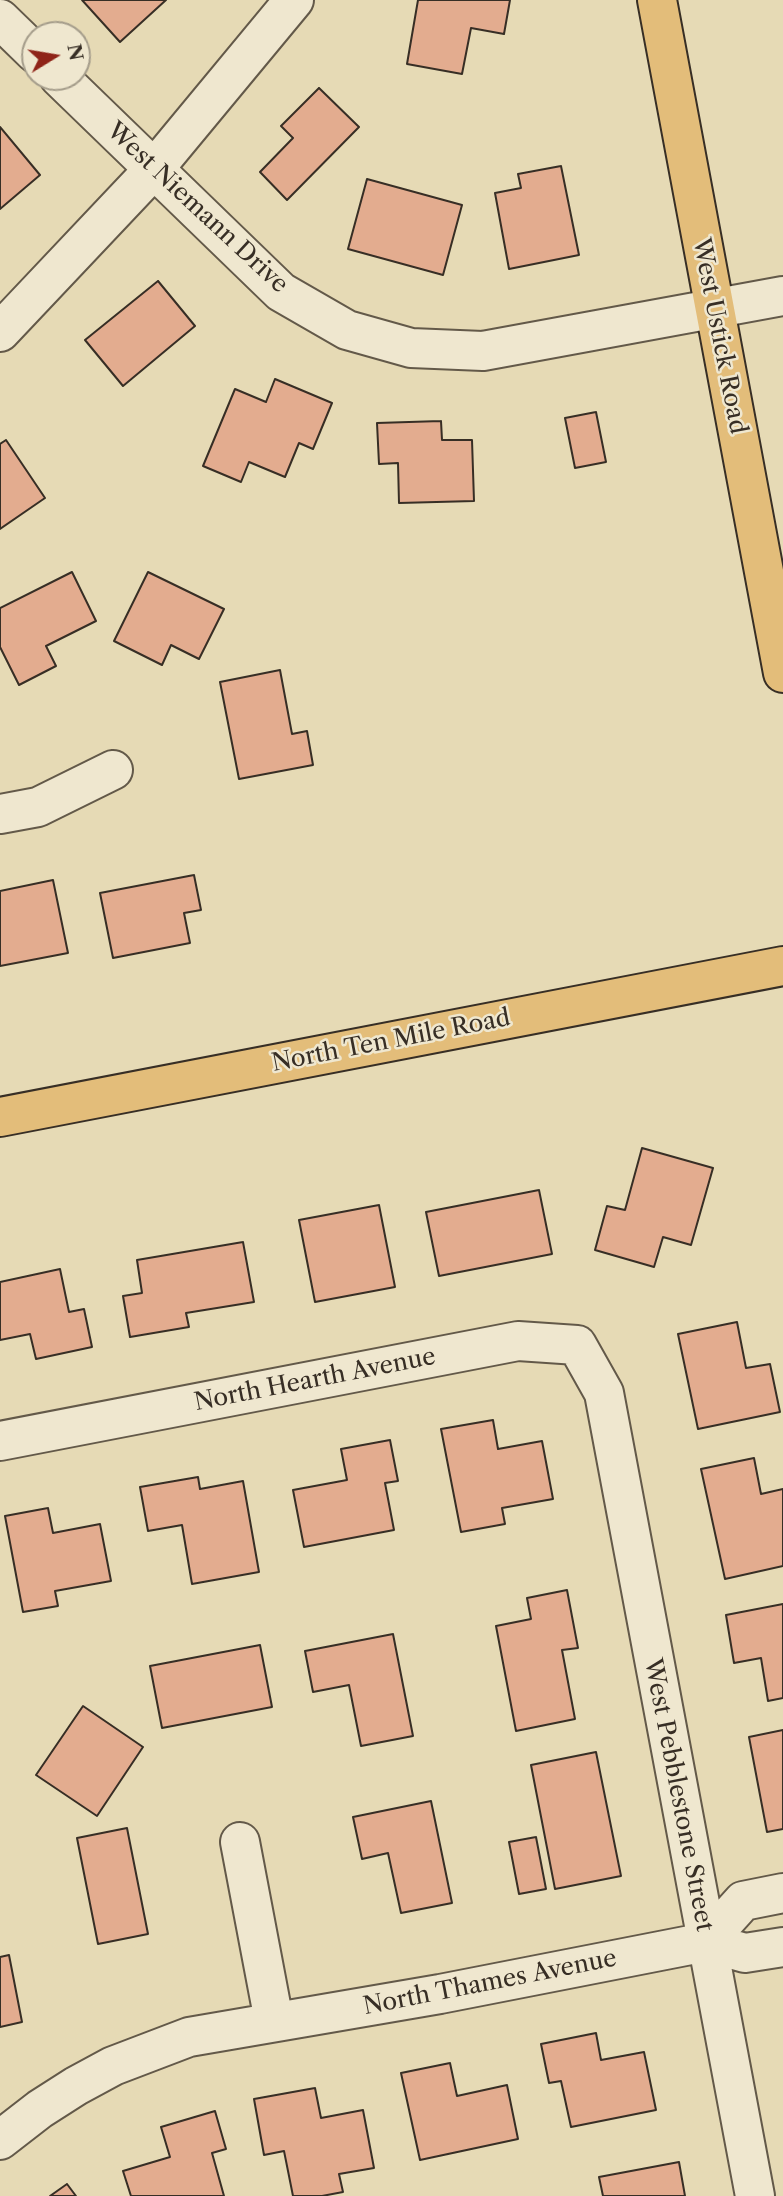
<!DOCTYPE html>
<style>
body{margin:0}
#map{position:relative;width:783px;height:2196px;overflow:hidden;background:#e6dab5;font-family:"Libre Caslon Text",serif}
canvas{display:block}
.north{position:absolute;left:21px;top:21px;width:70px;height:70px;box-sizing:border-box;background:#efe7cf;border:2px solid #a59d8b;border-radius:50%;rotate:79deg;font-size:19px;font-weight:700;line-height:28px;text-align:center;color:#372e25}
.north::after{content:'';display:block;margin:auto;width:24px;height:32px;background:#8f2418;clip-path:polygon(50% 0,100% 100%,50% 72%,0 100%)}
</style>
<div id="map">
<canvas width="783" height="2196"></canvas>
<div class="north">N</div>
</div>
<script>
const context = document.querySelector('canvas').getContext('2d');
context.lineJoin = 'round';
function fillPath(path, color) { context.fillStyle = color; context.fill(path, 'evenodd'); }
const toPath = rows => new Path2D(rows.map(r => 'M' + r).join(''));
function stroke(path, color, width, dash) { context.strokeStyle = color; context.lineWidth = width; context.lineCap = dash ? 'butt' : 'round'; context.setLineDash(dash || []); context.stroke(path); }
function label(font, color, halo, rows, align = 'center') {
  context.font = font + ' "Libre Caslon Text",serif'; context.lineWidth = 5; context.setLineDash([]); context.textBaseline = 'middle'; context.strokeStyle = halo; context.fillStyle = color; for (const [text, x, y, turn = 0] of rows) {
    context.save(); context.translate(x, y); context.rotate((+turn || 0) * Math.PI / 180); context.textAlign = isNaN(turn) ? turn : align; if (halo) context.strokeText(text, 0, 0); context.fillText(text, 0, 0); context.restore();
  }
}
const building = toPath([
 [82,0,166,0,120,42,82,0],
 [418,0,510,0,504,34,471,28,462,74,407,64,418,0],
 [319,88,359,127,287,200,260,172,293,138,281,126,319,88],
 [0,127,40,175,0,209,0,127],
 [561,166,579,255,509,269,495,193,521,188,518,174,561,166],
 [367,179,462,205,443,275,348,249,367,179],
 [158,281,195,326,123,386,85,340,158,281],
 [275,379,332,403,313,449,299,443,285,477,249,462,241,482,203,466,235,389,266,402,275,379],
 [596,412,606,462,575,468,565,418,596,412],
 [441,421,442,440,472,440,474,501,399,503,398,463,379,464,377,423,441,421],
 [6,440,45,498,0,529,0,444,6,440],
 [72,572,96,621,46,646,56,666,19,685,0,647,0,608,72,572],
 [148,572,224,609,199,659,171,645,162,665,114,641,148,572],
 [280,670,292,734,307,731,313,765,239,779,220,682,280,670],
 [194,875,201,910,184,913,190,943,113,958,100,893,194,875],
 [53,880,68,953,0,966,0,891,53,880],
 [642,1148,713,1168,691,1245,663,1237,654,1267,595,1250,607,1206,625,1210,642,1148],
 [539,1190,552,1254,439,1276,426,1212,539,1190],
 [379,1205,395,1287,315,1302,299,1220,379,1205],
 [243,1242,254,1302,186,1313,189,1327,130,1337,123,1296,142,1293,137,1260,243,1242],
 [60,1269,69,1312,84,1309,92,1347,36,1359,30,1334,0,1340,0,1282,60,1269],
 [737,1322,746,1368,770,1364,780,1412,698,1429,678,1334,737,1322],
 [493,1420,498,1449,542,1441,553,1499,502,1508,505,1524,461,1532,441,1429,493,1420],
 [390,1440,398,1481,385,1483,394,1530,304,1547,293,1490,347,1480,341,1449,390,1440],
 [754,1458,761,1494,783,1489,783,1566,725,1579,701,1469,754,1458],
 [198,1477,200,1489,243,1481,259,1572,192,1584,182,1525,148,1531,140,1487,198,1477],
 [48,1508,53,1533,100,1524,111,1581,55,1591,58,1606,23,1612,5,1516,48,1508],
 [567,1590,578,1648,562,1650,575,1719,516,1731,496,1626,531,1619,527,1598,567,1590],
 [783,1604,783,1698,768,1701,761,1658,734,1663,726,1615,783,1604],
 [393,1634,413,1736,361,1746,349,1685,313,1692,305,1651,393,1634],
 [260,1645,272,1707,162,1728,150,1666,260,1645],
 [83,1706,143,1747,97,1816,36,1775,83,1706],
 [783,1730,783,1829,767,1832,749,1737,783,1730],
 [596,1752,621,1876,555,1889,531,1765,596,1752],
 [431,1801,452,1903,401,1913,388,1853,362,1859,353,1817,431,1801],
 [127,1828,148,1934,98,1944,77,1838,127,1828],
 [536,1837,546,1889,519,1894,509,1842,536,1837],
 [9,1955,22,2022,0,2027,0,1957,9,1955],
 [596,2033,601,2060,644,2052,656,2110,571,2127,561,2081,549,2083,541,2044,596,2033],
 [450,2063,457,2096,507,2085,518,2139,420,2160,401,2073,450,2063],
 [315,2088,321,2118,363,2110,374,2168,339,2174,343,2192,322,2196,293,2196,284,2151,264,2155,254,2099,315,2088],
 [215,2111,226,2149,212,2153,224,2196,131,2196,123,2171,170,2157,161,2127,215,2111],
 [679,2162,685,2196,603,2196,599,2177,679,2162],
 [67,2184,76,2196,50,2196,67,2184]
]);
const minor = toPath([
 [0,19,35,53],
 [59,77,281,292,347,330,411,348,483,351,783,296],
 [0,332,154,169,294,0],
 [0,814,38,807,113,770],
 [0,1441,518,1341,577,1345,604,1393,755,2196],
 [240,1842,274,2021],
 [783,1893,743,1901,706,1942,745,1953,783,1947],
 [0,2140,40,2109,76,2086,113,2066,189,2037,440,1994,706,1942]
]);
const major = toPath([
 [657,0,783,673],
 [0,1117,783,966]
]);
const streetNames = [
 ["West Niemann Drive",197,208,43],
 ["West Ustick Road",719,336,79],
 ["North Ten Mile Road",391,1041,-11],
 ["North Hearth Avenue",315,1380,-11],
 ["West Pebblestone Street",678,1795,79],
 ["North Thames Avenue",490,1983,-11]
];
fillPath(building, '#e3ac8f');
stroke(building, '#372e25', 2);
stroke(minor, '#635949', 42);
stroke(major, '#372e25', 42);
stroke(minor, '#efe7cf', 38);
stroke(major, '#e3bd7a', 38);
label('24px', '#372e25', '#efe7cf', streetNames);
</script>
